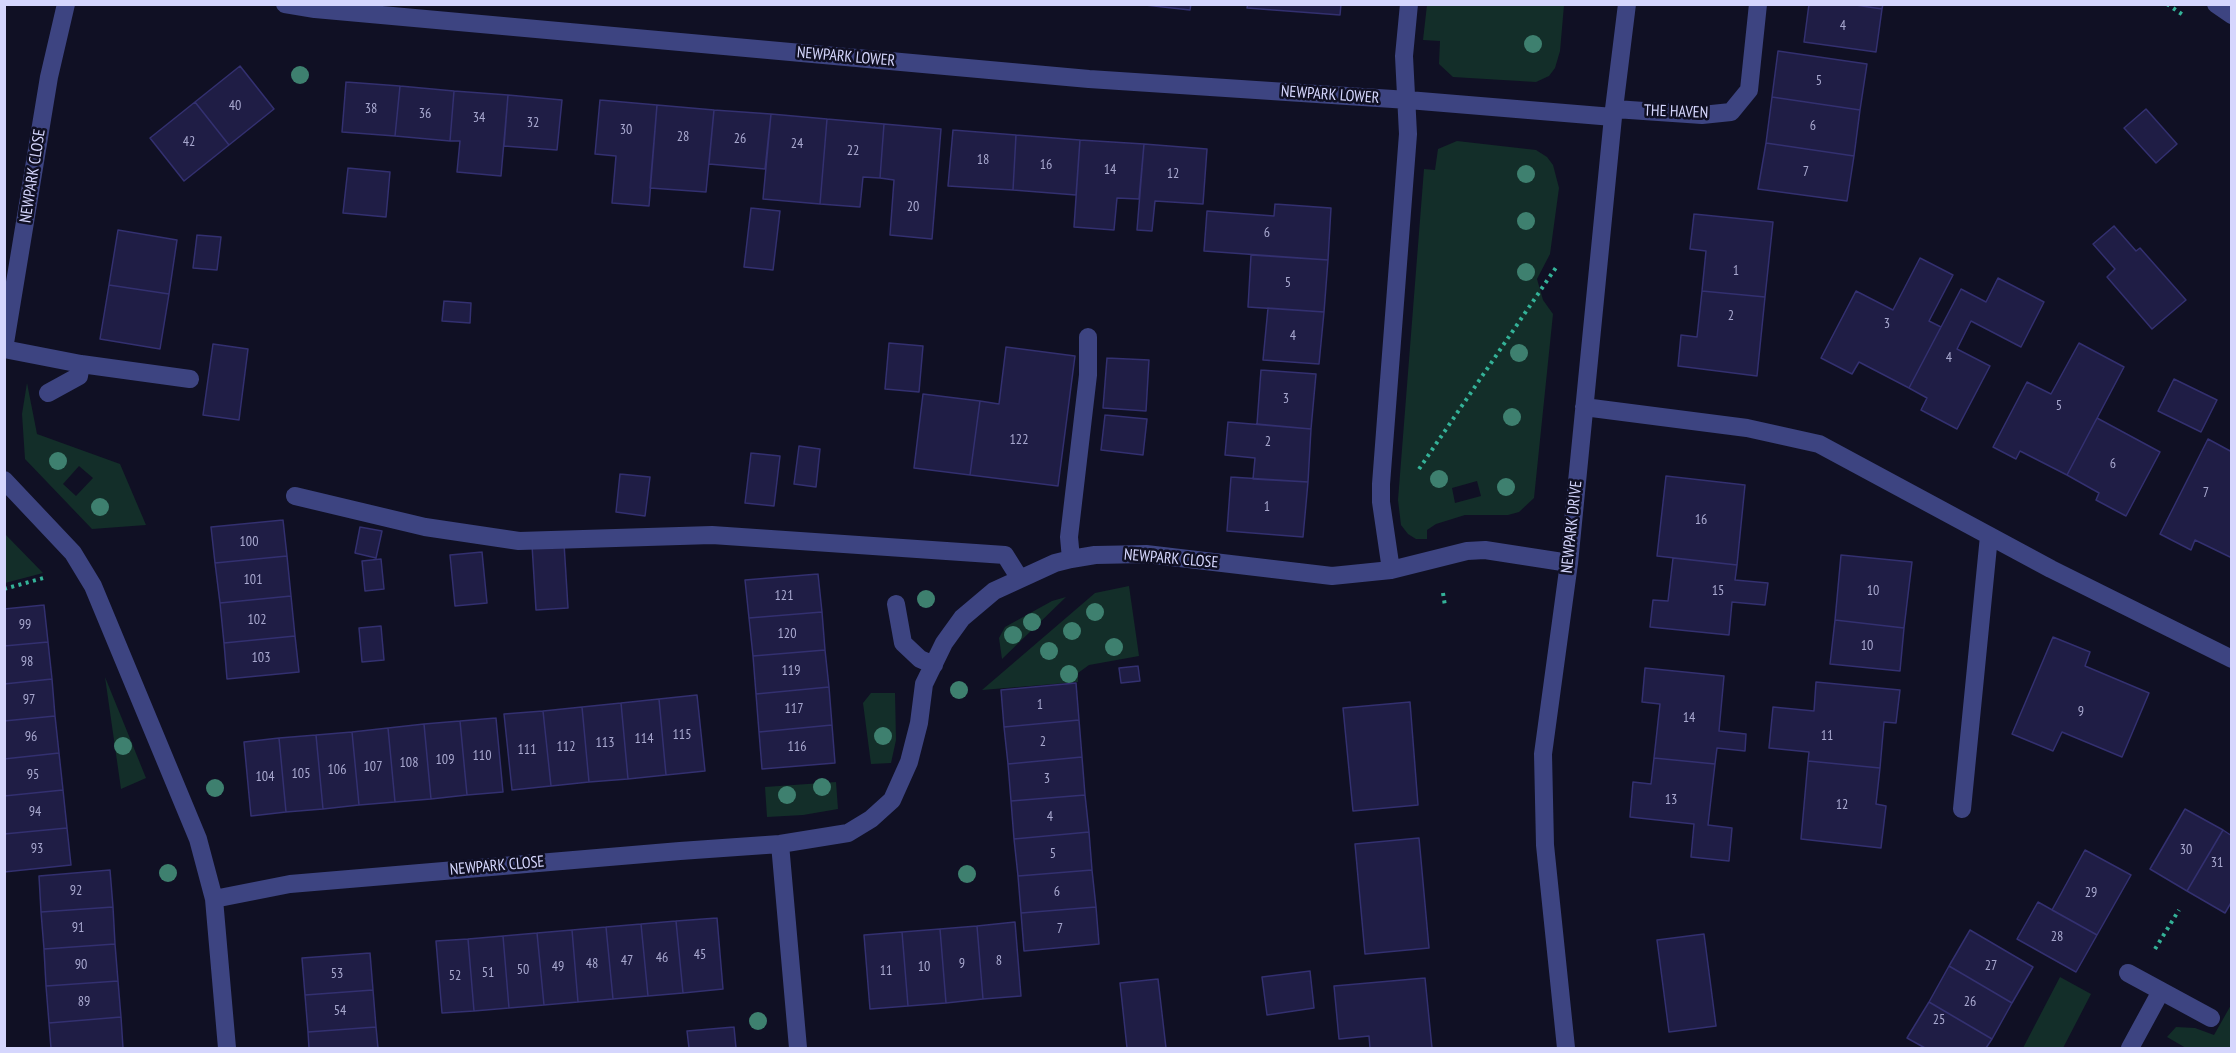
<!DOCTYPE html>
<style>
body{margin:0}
#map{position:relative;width:2236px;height:1053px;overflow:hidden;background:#101024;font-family:"PT Sans Narrow",sans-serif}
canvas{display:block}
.frame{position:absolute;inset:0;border:6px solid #d5d6fd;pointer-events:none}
</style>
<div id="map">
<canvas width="2236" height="1053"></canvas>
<div class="frame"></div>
</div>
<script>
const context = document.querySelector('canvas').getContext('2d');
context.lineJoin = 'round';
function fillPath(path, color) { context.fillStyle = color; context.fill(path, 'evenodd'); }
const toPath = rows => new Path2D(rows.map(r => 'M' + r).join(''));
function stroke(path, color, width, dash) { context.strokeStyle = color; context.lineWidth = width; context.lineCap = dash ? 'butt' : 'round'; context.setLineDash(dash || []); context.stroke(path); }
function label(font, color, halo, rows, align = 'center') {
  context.font = font + ' "PT Sans Narrow",sans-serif'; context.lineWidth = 5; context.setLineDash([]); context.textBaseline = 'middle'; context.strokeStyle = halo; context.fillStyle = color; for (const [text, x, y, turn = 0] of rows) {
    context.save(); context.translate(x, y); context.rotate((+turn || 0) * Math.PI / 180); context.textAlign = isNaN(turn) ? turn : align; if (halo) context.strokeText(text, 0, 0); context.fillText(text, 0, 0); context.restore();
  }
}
const green = toPath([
 [1427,5,1564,5,1560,51,1555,68,1549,76,1536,82,1453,77,1439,64,1440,41,1423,40],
 [1457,141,1536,150,1547,157,1553,165,1559,188,1550,254,1537,279,1543,300,1553,314,1534,498,1519,512,1508,515,1465,515,1436,524,1427,530,1427,539,1416,539,1408,534,1401,525,1398,500,1424,169,1435,170,1438,149],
 [1477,481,1481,496,1455,503,1452,488],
 [27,383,37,434,120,464,146,525,92,529,25,459,22,414],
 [79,466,93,478,76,496,63,484],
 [4,534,5,534,43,573,5,583],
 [1129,586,1139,656,1089,665,1078,673,1078,682,982,690,1095,593],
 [1066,597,1002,659,999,638,1005,627,1052,601],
 [105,677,146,778,121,789],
 [871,693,895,693,896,740,891,763,871,764,863,703],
 [836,782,838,809,803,815,767,817,765,787],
 [2060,977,2091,994,2063,1048,2023,1048],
 [2231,1005,2231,1048,2186,1048,2167,1037,2176,1027,2195,1028,2214,1035]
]);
const building = toPath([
 [1136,4,1191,4,1190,10,1136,4],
 [1248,4,1341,4,1340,15,1247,8,1248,4],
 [1809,4,1849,4,1882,9,1876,52,1804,42,1809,4],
 [1849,4,1883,4,1882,9,1849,4],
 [1778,51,1867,64,1860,110,1772,97,1778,51],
 [240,66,274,109,229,145,195,102,240,66],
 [346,82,400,86,395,136,342,132,346,82],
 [400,86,454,91,450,141,395,136,400,86],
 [454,91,508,95,501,176,457,172,460,141,450,141,454,91],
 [508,95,562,100,557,150,504,146,508,95],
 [1772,97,1860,110,1854,156,1766,143,1772,97],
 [600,100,657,105,649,206,612,203,616,156,595,154,600,100],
 [195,102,229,145,184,181,150,138,195,102],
 [657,105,714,110,706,192,650,188,657,105],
 [2146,109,2177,144,2156,163,2124,128,2146,109],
 [714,110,771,114,765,169,709,164,714,110],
 [771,114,827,119,820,204,763,199,771,114],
 [827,119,884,124,880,178,863,177,860,207,820,204,827,119],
 [884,124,941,129,932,239,890,235,894,180,880,178,884,124],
 [953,130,1016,135,1013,190,948,186,953,130],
 [1016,135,1080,140,1076,195,1013,190,1016,135],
 [1080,140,1144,144,1139,199,1117,198,1114,230,1074,227,1080,140],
 [1766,143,1854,156,1847,201,1758,189,1766,143],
 [1144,144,1207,149,1203,204,1155,201,1152,231,1137,230,1144,144],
 [348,168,390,172,386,217,343,213,348,168],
 [1275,204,1331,208,1328,260,1204,251,1207,211,1274,216,1275,204],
 [751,208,780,211,773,270,744,267,751,208],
 [1694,214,1773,222,1765,297,1702,291,1706,251,1690,249,1694,214],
 [2114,226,2136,251,2140,248,2186,300,2152,329,2107,277,2115,269,2093,244,2114,226],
 [118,230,177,240,169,294,109,285,118,230],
 [197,235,221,237,217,270,193,268,197,235],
 [1251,255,1328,260,1324,312,1248,307,1251,255],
 [1920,258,1953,275,1929,321,1941,327,1909,388,1859,362,1852,374,1821,358,1856,291,1893,310,1920,258],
 [1998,278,2044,302,2021,347,1971,321,1957,349,1990,366,1957,429,1921,410,1927,398,1909,388,1961,289,1986,302,1998,278],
 [109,285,169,294,160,349,100,339,109,285],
 [1702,291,1765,297,1757,376,1678,366,1681,335,1697,337,1702,291],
 [444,301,471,303,470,323,442,321,444,301],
 [1268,308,1324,312,1319,364,1263,360,1268,308],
 [889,343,923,346,919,392,885,389,889,343],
 [2079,343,2124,367,2067,475,2020,451,2016,459,1993,447,2027,382,2051,394,2079,343],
 [213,344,248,349,239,420,203,415,213,344],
 [1006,347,1075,356,1058,486,970,475,980,401,999,404,1006,347],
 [1107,358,1149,360,1146,411,1103,408,1107,358],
 [1261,370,1316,374,1311,429,1257,424,1261,370],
 [2174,379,2217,400,2201,432,2158,411,2174,379],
 [923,394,980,401,970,475,914,468,923,394],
 [1105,415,1147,419,1143,455,1101,450,1105,415],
 [2097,418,2160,452,2126,516,2096,500,2099,493,2067,475,2097,418],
 [1228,422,1311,429,1308,482,1253,479,1255,458,1225,455,1228,422],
 [2208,439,2232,452,2232,558,2195,540,2191,550,2160,534,2208,439],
 [799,446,820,449,816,487,794,484,799,446],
 [751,453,780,456,774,506,745,503,751,453],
 [620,474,650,477,645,516,616,512,620,474],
 [1666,476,1745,485,1737,565,1657,556,1666,476],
 [1231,477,1308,482,1303,537,1227,531,1231,477],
 [283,520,287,556,215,563,211,527,283,520],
 [360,527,382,531,376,558,355,553,360,527],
 [564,543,568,608,536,610,532,545,564,543],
 [482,552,487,603,455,606,450,555,482,552],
 [1841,555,1912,562,1904,628,1835,620,1841,555],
 [287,556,291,596,220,603,215,563,287,556],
 [1673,558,1737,565,1735,580,1768,583,1765,605,1732,602,1729,635,1650,627,1653,600,1668,601,1673,558],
 [381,559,384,589,365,591,362,561,381,559],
 [818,574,822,612,749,618,745,580,818,574],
 [291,596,295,636,224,643,220,603,291,596],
 [44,605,48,642,4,646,4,609,44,605],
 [822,612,825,650,753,656,749,618,822,612],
 [1835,620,1904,628,1900,671,1830,664,1835,620],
 [381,626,384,660,362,662,359,628,381,626],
 [295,636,299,672,227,679,224,643,295,636],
 [2053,637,2090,652,2085,666,2149,693,2122,757,2062,732,2053,751,2012,734,2053,637],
 [48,642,52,679,4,684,4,646,48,642],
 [825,650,829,687,756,694,753,656,825,650],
 [1138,666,1140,681,1121,683,1119,668,1138,666],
 [1645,668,1724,676,1719,731,1746,734,1745,751,1717,748,1715,764,1654,758,1660,704,1642,702,1645,668],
 [52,679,55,716,4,721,4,684,52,679],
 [1816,682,1900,690,1896,723,1884,722,1880,768,1808,761,1809,752,1769,748,1773,707,1814,711,1816,682],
 [1076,683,1079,720,1004,727,1001,690,1076,683],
 [829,687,832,725,759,732,756,694,829,687],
 [697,695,705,771,666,775,659,699,697,695],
 [659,699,666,775,628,779,621,703,659,699],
 [1410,702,1418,805,1353,811,1343,708,1410,702],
 [621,703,628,779,589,782,582,707,621,703],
 [582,707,589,782,551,786,543,711,582,707],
 [543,711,551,786,512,790,504,714,543,711],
 [55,716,59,753,4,759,4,721,55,716],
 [496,718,503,792,467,795,460,721,496,718],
 [1079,720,1082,757,1008,764,1004,727,1079,720],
 [460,721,467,795,431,799,424,724,460,721],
 [424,724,431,799,395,802,388,728,424,724],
 [832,725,835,763,762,769,759,732,832,725],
 [388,728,395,802,359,805,352,732,388,728],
 [352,732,359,805,323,809,316,735,352,732],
 [316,735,323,809,286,812,279,738,316,735],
 [279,738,286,812,251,816,244,742,279,738],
 [59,753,63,790,4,796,4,759,59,753],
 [1082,757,1085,795,1011,801,1008,764,1082,757],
 [1654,758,1715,764,1708,825,1732,828,1729,861,1691,857,1694,824,1630,817,1633,782,1651,784,1654,758],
 [1808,761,1880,768,1876,804,1886,806,1881,848,1801,839,1808,761],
 [63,790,67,828,4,834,4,796,63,790],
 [1085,795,1089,832,1014,839,1011,801,1085,795],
 [2185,809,2223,830,2187,891,2150,869,2185,809],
 [67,828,71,865,4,872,4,834,67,828],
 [2223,830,2232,836,2232,901,2225,913,2187,891,2223,830],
 [1089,832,1092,870,1018,876,1014,839,1089,832],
 [1419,838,1429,948,1365,954,1355,844,1419,838],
 [2085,850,2131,875,2097,935,2052,910,2085,850],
 [110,870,113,907,41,912,39,876,110,870],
 [1092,870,1096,907,1021,913,1018,876,1092,870],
 [2038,902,2097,935,2076,972,2017,939,2038,902],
 [113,907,115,944,44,949,41,912,113,907],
 [1096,907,1099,944,1024,951,1021,913,1096,907],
 [717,918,723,989,683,993,676,921,717,918],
 [676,921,683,993,648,996,641,924,676,921],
 [1015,922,1021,996,983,999,977,926,1015,922],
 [641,924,648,996,613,999,606,927,641,924],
 [977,926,983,999,946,1003,940,929,977,926],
 [606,927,613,999,578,1002,572,930,606,927],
 [940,929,946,1003,908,1006,902,932,940,929],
 [572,930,578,1002,544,1005,537,933,572,930],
 [1970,930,2033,967,2012,1003,1949,966,1970,930],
 [902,932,908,1006,870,1009,864,935,902,932],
 [537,933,544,1005,509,1008,503,936,537,933],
 [1704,934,1716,1026,1669,1032,1657,940,1704,934],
 [503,936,509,1008,474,1011,468,939,503,936],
 [468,939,474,1011,442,1013,436,941,468,939],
 [115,944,118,981,46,986,44,949,115,944],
 [370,953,373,990,305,995,302,958,370,953],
 [1949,966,2012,1003,1992,1039,1929,1002,1949,966],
 [1310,971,1314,1008,1267,1015,1262,977,1310,971],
 [1425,978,1432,1048,1370,1048,1369,1036,1339,1039,1334,986,1425,978],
 [1158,979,1166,1048,1127,1048,1120,983,1158,979],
 [118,981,121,1017,49,1023,46,986,118,981],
 [373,990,376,1027,308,1032,305,995,373,990],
 [1929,1002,1992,1039,1986,1048,1925,1048,1907,1038,1929,1002],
 [121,1017,123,1048,51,1048,49,1023,121,1017],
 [376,1027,378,1048,309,1048,308,1032,376,1027],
 [734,1027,736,1048,689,1048,687,1031,734,1027]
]);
const path = toPath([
 [2167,4,2183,15],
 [1419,469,1557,266],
 [4,589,47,577],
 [1443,593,1445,606],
 [2155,949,2179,910]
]);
const minor = toPath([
 [285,4,315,9,1089,79,1408,100,1613,117],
 [2216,4,2232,15],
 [1615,109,1702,115,1731,112,1749,90,1758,4],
 [4,349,49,77,66,4],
 [4,349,81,364,190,379],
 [48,393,79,376,81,364],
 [1584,407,1747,428,1819,444,2051,569,2232,659],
 [4,480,73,553,93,586,198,839,214,899,227,1048],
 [295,496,425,527,519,541,712,535,1005,555,1020,579],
 [1071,559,1069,537,1088,375,1088,337],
 [1391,570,1381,502,1381,484,1408,134,1404,56,1409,4],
 [896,604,903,643,920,659,934,665],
 [1962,809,1989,536],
 [780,844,798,1048],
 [214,899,290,884,680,851,780,844,848,833,871,819,892,800,909,762,919,723,924,684,944,643,962,618,994,591,1055,563,1071,559,1095,555,1146,554,1332,576,1391,570,1467,551,1485,550,1569,563],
 [2128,973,2211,1018],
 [1566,1048,1545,845,1543,754,1569,563,1613,117,1627,4],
 [2130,1048,2161,991]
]);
const trees = [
 [1533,44],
 [300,75],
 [1526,174],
 [1526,221],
 [1526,272],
 [1519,353],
 [1512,417],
 [58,461],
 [1439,479],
 [1506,487],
 [100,507],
 [926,599],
 [1095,612],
 [1032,622],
 [1072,631],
 [1013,635],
 [1114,647],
 [1049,651],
 [1069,674],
 [959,690],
 [883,736],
 [123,746],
 [822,787],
 [215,788],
 [787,795],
 [168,873],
 [967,874],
 [758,1021]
];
const numberNames = [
 ["4",1843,26],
 ["5",1819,81],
 ["40",235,106],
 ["38",371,109],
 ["36",425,114],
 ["34",479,118],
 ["32",533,123],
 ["6",1813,126],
 ["30",626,130],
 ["28",683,137],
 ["26",740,139],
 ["42",189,142],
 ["24",797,144],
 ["22",853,151],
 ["18",983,160],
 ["16",1046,165],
 ["14",1110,170],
 ["7",1806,172],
 ["12",1173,174],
 ["20",913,207],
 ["6",1267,233],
 ["1",1736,271],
 ["5",1288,283],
 ["2",1731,316],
 ["3",1887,324],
 ["4",1293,336],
 ["4",1949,358],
 ["3",1286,399],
 ["5",2059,406],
 ["122",1019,440],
 ["2",1268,442],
 ["6",2113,464],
 ["7",2206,493],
 ["1",1267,507],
 ["16",1701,520],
 ["100",249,542],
 ["101",253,580],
 ["15",1718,591],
 ["10",1873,591],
 ["121",784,596],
 ["102",257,620],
 ["99",25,625],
 ["120",787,634],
 ["10",1867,646],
 ["103",261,658],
 ["98",27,662],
 ["119",791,671],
 ["97",29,700],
 ["1",1040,705],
 ["117",794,709],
 ["9",2081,712],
 ["14",1689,718],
 ["115",682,735],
 ["11",1827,736],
 ["96",31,737],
 ["114",644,739],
 ["2",1043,742],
 ["113",605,743],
 ["112",566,747],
 ["116",797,747],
 ["111",527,750],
 ["110",482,756],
 ["109",445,760],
 ["108",409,763],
 ["107",373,767],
 ["106",337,770],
 ["105",301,774],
 ["95",33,775],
 ["104",265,777],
 ["3",1047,779],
 ["13",1671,800],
 ["12",1842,805],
 ["94",35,812],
 ["4",1050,817],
 ["93",37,849],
 ["30",2186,850],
 ["5",1053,854],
 ["31",2217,863],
 ["92",76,891],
 ["6",1057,892],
 ["29",2091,893],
 ["91",78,928],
 ["7",1060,929],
 ["28",2057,937],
 ["45",700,955],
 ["46",662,958],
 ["47",627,961],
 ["8",999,961],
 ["48",592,964],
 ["9",962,964],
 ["90",81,965],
 ["27",1991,966],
 ["49",558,967],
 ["10",924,967],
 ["50",523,970],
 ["11",886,971],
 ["51",488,973],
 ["53",337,974],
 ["52",455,976],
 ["89",84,1002],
 ["26",1970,1002],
 ["54",340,1011],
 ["25",1939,1020]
];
const streetNames = [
 ["NEWPARK LOWER",846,57,5],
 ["NEWPARK LOWER",1330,95,4],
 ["THE HAVEN",1676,112,2],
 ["NEWPARK CLOSE",33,176,-81],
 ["NEWPARK DRIVE",1572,527,-84],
 ["NEWPARK CLOSE",1171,559,5],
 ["NEWPARK CLOSE",497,866,-5]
];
fillPath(green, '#132e29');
fillPath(building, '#1f1d45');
stroke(building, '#333070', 1.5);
stroke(path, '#34b298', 4, [3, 4.5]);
stroke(minor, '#3d4481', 18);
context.fillStyle = '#3e806f';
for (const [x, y] of trees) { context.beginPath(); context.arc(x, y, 9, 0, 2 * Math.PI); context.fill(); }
label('14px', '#a8a8cf', null, numberNames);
label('16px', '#d5d6fd', '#101024', streetNames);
</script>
